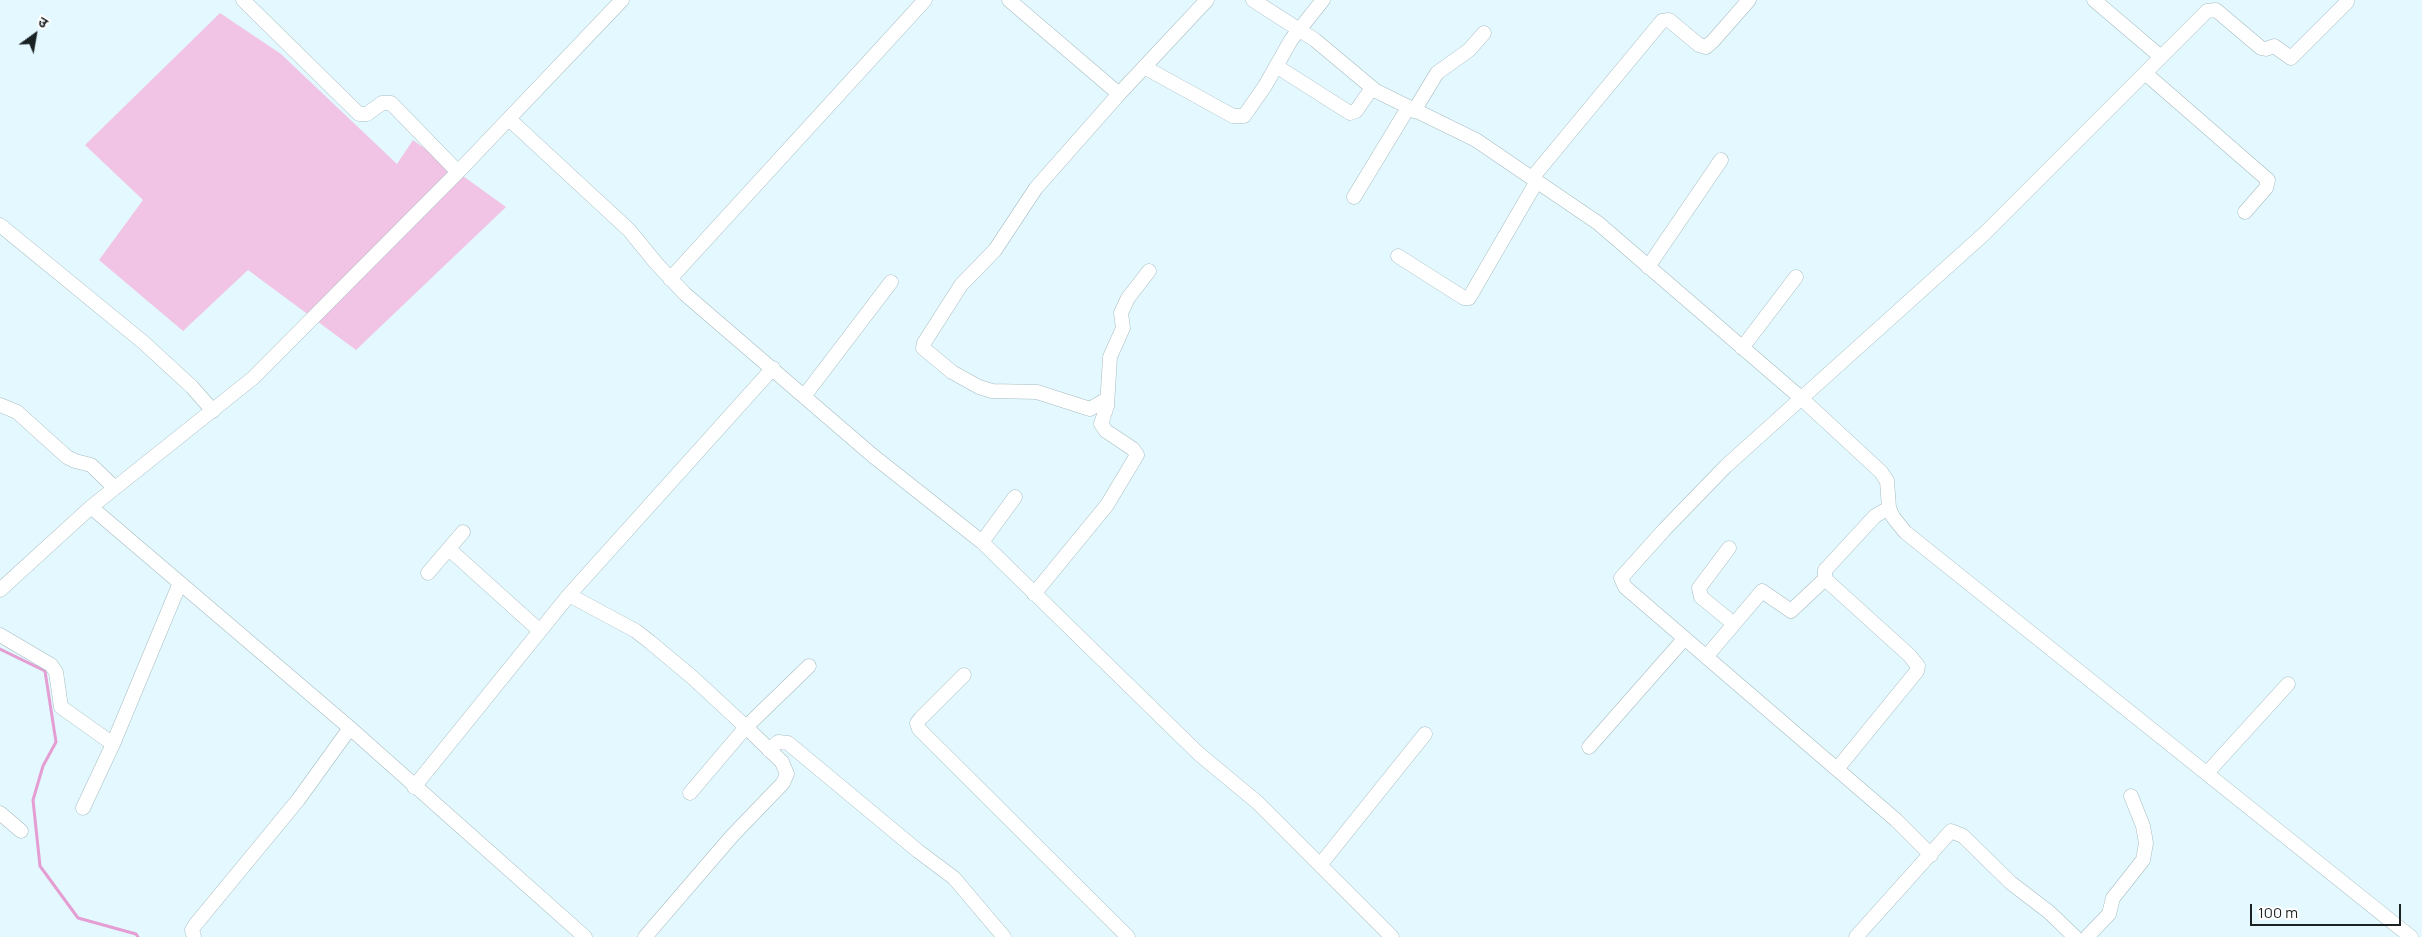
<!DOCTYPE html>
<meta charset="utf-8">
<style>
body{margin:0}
#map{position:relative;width:2422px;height:937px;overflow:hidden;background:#e3f9ff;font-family:Manrope,"Noto Sans Devanagari",sans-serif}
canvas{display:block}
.north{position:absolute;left:10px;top:10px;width:50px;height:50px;-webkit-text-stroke:4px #fff;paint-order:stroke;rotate:32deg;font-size:14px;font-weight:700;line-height:20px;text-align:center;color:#1a2224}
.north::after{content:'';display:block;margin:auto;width:18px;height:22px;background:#1a2224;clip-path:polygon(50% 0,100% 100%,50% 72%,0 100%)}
.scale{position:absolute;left:2250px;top:904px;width:151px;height:22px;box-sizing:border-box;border:2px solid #1a2224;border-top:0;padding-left:6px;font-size:15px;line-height:18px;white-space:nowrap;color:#1a2224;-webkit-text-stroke:4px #fff;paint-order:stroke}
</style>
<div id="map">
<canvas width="2422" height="937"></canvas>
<div class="north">उ</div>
<div class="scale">100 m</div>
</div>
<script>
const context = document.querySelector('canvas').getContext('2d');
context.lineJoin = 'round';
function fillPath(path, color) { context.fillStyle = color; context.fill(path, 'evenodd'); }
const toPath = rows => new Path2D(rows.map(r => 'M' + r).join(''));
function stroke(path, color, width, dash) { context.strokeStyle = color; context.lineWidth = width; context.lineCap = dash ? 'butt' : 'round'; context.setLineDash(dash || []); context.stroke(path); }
const green = toPath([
 [220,13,281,54,397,164,413,140,506,207,356,350,248,270,183,331,99,260,143,200,85,145]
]);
const stream = toPath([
 [0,649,45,671,56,742,43,766,33,800,40,866,78,918,136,934,138,937]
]);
const minor = toPath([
 [243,0,359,114,367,114,382,103,391,103,458,172],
 [1009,0,1119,94,1036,188,995,250,961,285,924,343,923,348,952,372,979,387,992,391,1037,392,1090,409,1107,399],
 [1253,0,1315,40,1376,91,1476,140,1598,223,1801,398,1881,472,1887,481,1889,508,1893,517,1905,532,2411,937],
 [2094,0,2161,57],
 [1276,66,1350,113,1356,111,1372,88],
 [1144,67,1233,116,1244,116,1265,86,1291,40,1323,0],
 [2145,73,2268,180,2266,188,2245,212],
 [1119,94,1207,0],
 [1414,111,1437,73,1469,50,1484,33],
 [509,119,629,230,656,263,685,294,872,455,982,542,1199,754,1257,802,1392,937],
 [1532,178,1662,21,1669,20,1699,45,1706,47,1713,41,1749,0],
 [1354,197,1408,108],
 [0,225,143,342,192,387,213,411],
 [1398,256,1464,298,1469,298,1537,181],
 [1648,267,1721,160],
 [670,279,925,0],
 [1742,348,1796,277],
 [805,395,891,282],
 [0,405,17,412,67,457,75,461,91,465,115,488],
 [91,507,350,728,585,937],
 [982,542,1015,497],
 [1729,548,1699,588,1701,597,1734,624],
 [449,549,540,631],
 [428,573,463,532],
 [0,590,91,507,253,378,458,172,622,0],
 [1034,594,1107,505,1137,455,1133,449,1106,431,1101,424,1107,406,1110,357,1123,328,1121,313,1128,298,1149,271],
 [569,595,636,631,650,642,692,677,746,727,782,762,787,774,783,783,732,836,645,937],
 [0,635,51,665,56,672,61,707,113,744],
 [1706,657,1762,591,1791,611,1825,579],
 [964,675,921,718,917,723,919,729,1128,937],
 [1589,747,1684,639],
 [769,750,778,742,788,743,918,851,954,878,1004,937],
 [1837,769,1917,671,1918,666,1909,655,1825,579,1825,570,1828,567,1875,516,1889,508],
 [2207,773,2288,684],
 [414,787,569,595,773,368],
 [690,793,746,727,809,666],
 [83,808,113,744,180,583],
 [0,813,21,831],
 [1931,855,1896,820,1625,587,1621,578,1664,530,1726,466,1984,234,2207,11,2216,10,2261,48,2266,49,2274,46,2291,58,2347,2],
 [1320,865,1425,734],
 [194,937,192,930,195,925,298,800,350,728],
 [1856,937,1951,831,1963,836,2011,883,2049,912,2075,937],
 [2087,937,2109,914,2113,898,2143,860,2146,843,2143,826,2131,796]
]);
fillPath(green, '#f1c4e5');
stroke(stream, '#e49ed3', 3);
stroke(minor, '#a6bbc0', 15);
stroke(minor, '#fff', 14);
</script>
